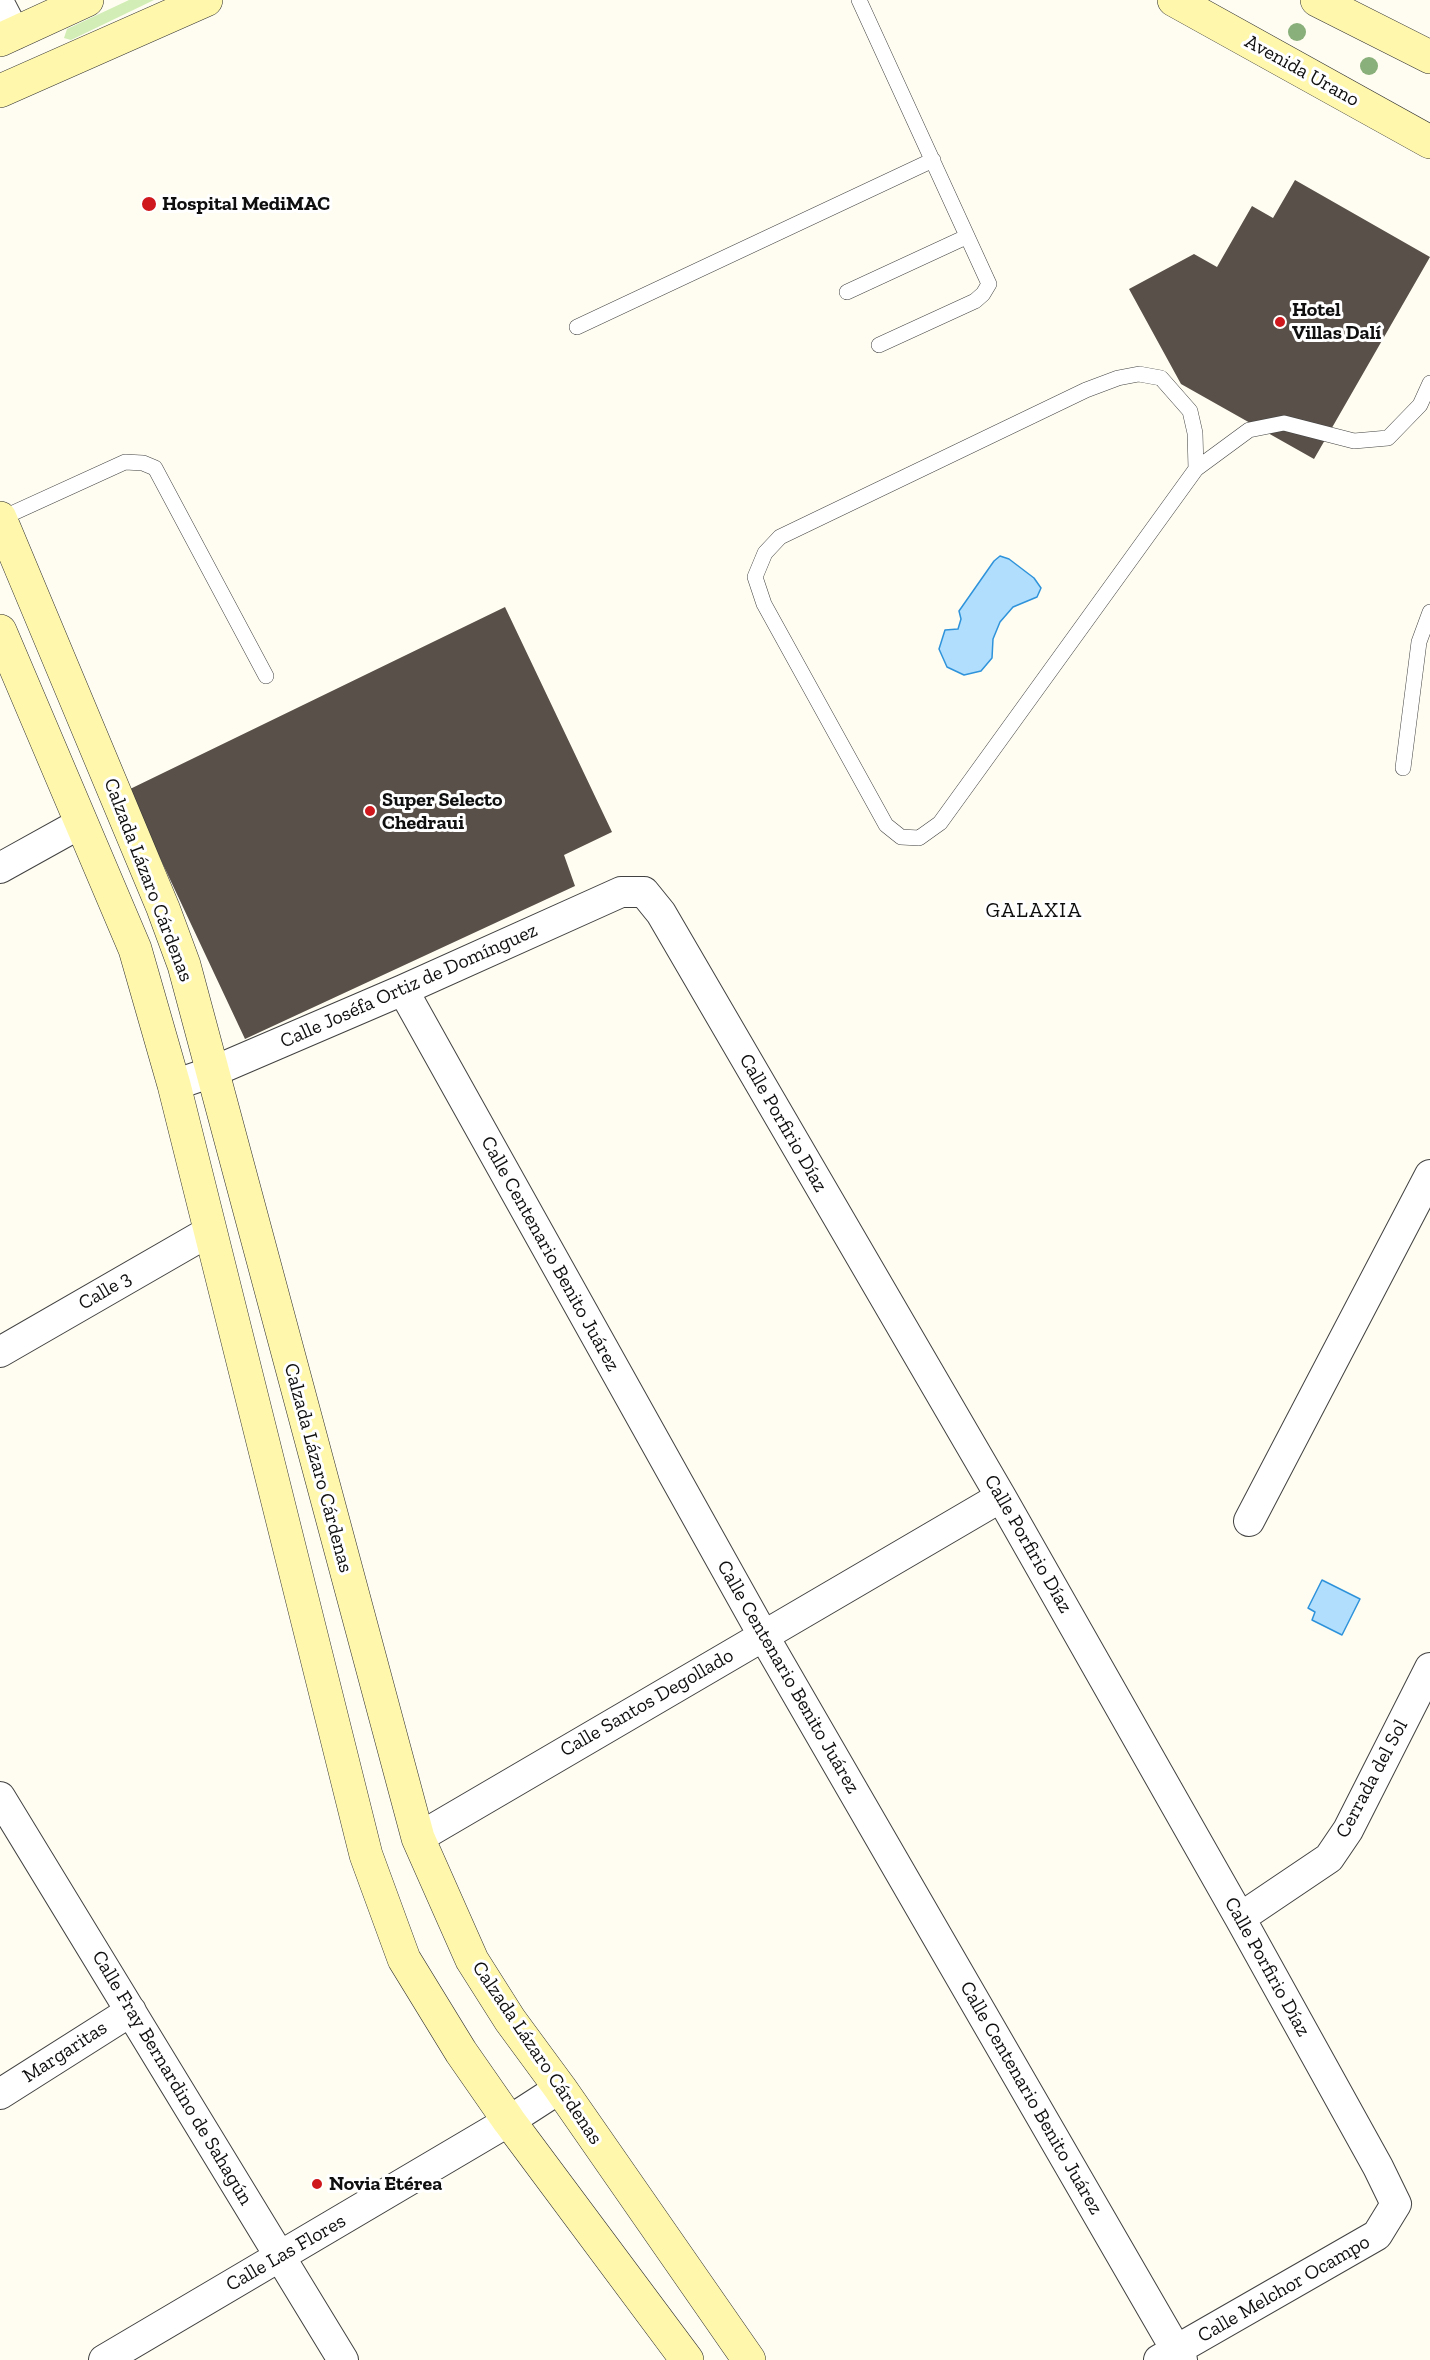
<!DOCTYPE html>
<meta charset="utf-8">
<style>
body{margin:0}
canvas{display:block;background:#fffdf1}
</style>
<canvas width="1430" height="2360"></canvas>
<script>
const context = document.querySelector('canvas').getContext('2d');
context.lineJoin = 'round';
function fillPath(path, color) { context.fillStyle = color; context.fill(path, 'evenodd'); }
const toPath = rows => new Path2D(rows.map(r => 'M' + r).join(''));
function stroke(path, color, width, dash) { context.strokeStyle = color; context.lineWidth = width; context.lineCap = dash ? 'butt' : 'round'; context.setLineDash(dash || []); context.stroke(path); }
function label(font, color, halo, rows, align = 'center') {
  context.font = font + ' "Zilla Slab",serif'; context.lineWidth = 6; context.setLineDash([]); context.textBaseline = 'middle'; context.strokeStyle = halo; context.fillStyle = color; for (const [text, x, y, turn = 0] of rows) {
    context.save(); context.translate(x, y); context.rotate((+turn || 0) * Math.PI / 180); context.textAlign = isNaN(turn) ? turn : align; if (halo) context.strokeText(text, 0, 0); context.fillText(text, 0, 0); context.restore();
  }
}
const green = toPath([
 [129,0,154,0,71,40,64,38,67,29]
]);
const water = toPath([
 [1000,556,1009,559,1034,578,1041,588,1037,597,1013,607,1000,622,993,639,992,658,981,671,964,675,947,667,939,649,945,630,958,629,961,619,959,611,994,561,1000,556],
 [1322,1580,1360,1599,1342,1635,1312,1620,1315,1612,1308,1608,1322,1580]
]);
const building = toPath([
 [1295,180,1430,257,1314,459,1181,384,1129,289,1194,254,1217,267,1252,206,1273,218],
 [505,607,612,832,564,855,575,886,245,1039,128,790]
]);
const lane = toPath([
 [859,0,989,284,983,294,975,301,879,345],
 [847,292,966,237],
 [577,327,933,160],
 [1196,469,1195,433,1190,411,1161,378,1139,374,1118,378,1086,390,780,537,765,553,755,577,764,604,886,825,901,837,919,838,940,823,1196,469,1249,430,1284,423,1354,441,1388,438,1420,405,1430,383],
 [0,519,125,462,143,463,155,468,266,676],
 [1403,768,1419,642,1430,612]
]);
const street = toPath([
 [0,5,15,34],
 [0,868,81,823],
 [403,990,763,1635,1182,2360],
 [174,1085,212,1072,403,990,621,892,644,892,661,913,1001,1497,1240,1918,1378,2167,1396,2204,1377,2235,1159,2360],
 [0,1352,210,1231],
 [1249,1521,1430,1175],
 [0,1797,343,2360],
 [418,1838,1001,1497],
 [1240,1918,1329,1858,1348,1830,1430,1668],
 [0,2094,131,2011],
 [104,2360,509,2121,560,2088]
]);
const secondary = toPath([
 [1174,0,1430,142],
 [1317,0,1430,57],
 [0,40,87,0],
 [0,91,206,0],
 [0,518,163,908,184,965,418,1838,472,1960,510,2020,560,2088,749,2360],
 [0,631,135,949,174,1085,366,1855,404,1959,461,2052,509,2121,687,2360]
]);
const trees = [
 [1297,32],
 [1369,66]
];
const markers = [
 [149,204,8,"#cf181d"],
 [1280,322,6,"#cf181d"],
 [370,811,6,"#cf181d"],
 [317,2184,6,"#cf181d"]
];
const streetNames = [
 ["Avenida Urano",1302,71,29],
 ["Calzada Lázaro Cárdenas",148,880,69],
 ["Calle Joséfa Ortiz de Domínguez",409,986,-24],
 ["Calle Porfirio Díaz",783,1123,60],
 ["Calle Centenario Benito Juárez",550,1254,61],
 ["Calle 3",105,1291,-30],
 ["Calzada Lázaro Cárdenas",318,1468,75],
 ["Calle Porfirio Díaz",1028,1544,60],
 ["Calle Centenario Benito Juárez",788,1677,60],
 ["Calle Santos Degollado",647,1703,-30],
 ["Cerrada del Sol",1372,1779,-62],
 ["Calle Porfirio Díaz",1267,1967,61],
 ["Margaritas",65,2052,-33],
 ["Calzada Lázaro Cárdenas",537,2053,56],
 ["Calle Fray Bernardino de Sahagún",172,2078,59],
 ["Calle Centenario Benito Juárez",1031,2098,60],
 ["Calle Las Flores",286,2253,-30],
 ["Calle Melchor Ocampo",1284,2289,-30]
];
const poiNames = [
 ["Hospital MediMAC",162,204],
 ["Hotel",1292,310],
 ["Villas Dalí",1292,333],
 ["Super Selecto",382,800],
 ["Chedraui",382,823],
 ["Novia Etérea",329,2184]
];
const neighbourhoodNames = [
 ["GALAXIA",1034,911]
];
fillPath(green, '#d2eeb6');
fillPath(water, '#b0defc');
stroke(water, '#2f93db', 1.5);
fillPath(building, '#59504a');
stroke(lane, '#424242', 16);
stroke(street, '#424242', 32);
stroke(secondary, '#313131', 34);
stroke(lane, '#fff', 15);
stroke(street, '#fff', 30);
stroke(secondary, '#fff7ac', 33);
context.fillStyle = '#89af7a';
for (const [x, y] of trees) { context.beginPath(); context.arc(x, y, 9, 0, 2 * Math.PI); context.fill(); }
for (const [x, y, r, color] of markers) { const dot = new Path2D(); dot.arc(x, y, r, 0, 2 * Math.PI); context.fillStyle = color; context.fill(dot); stroke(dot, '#fff', 2); }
label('20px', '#0f0f0f', '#fff', streetNames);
label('bold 20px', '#0f0f0f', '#fff', poiNames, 'left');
context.letterSpacing = '1.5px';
label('21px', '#0f0f0f', '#fff', neighbourhoodNames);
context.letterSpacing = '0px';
</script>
